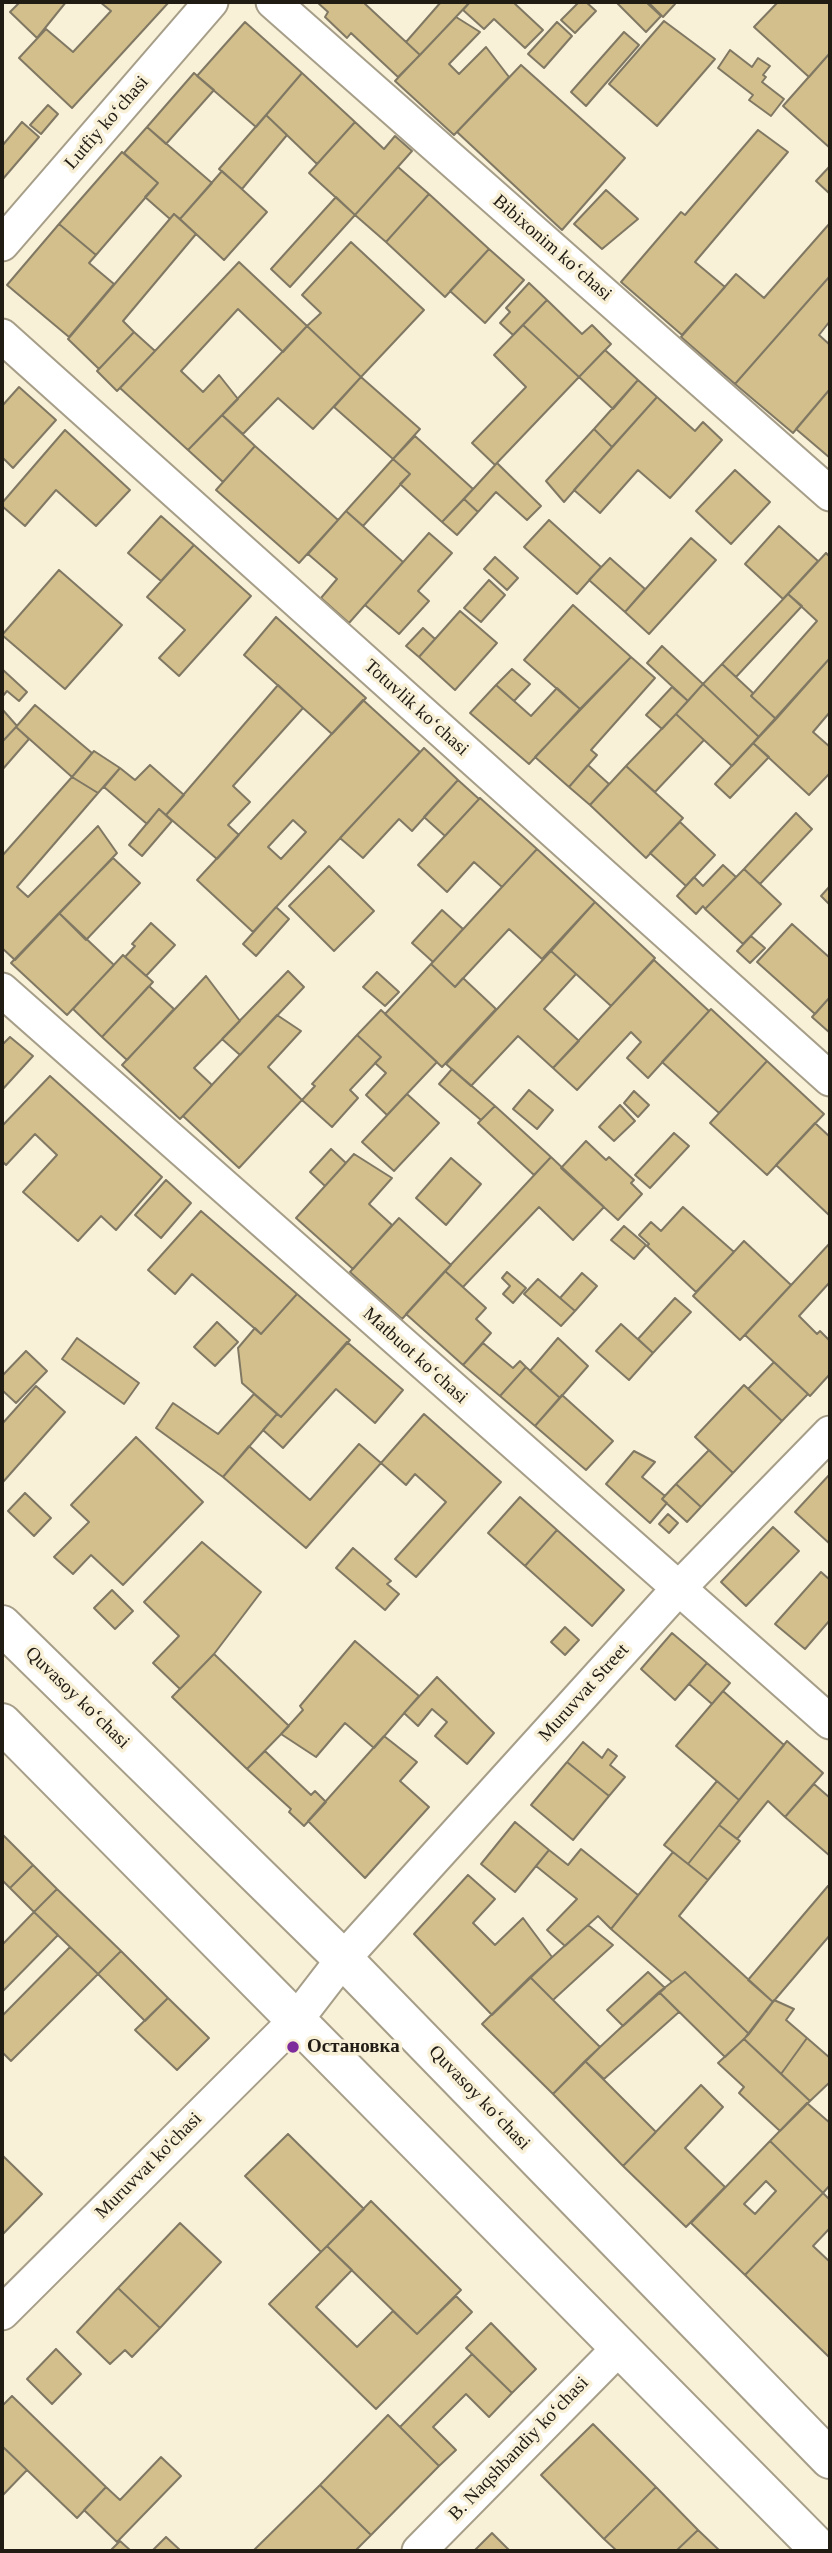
<!DOCTYPE html>
<meta charset="utf-8">
<style>
body{margin:0}
#map{position:relative;width:832px;height:2553px;overflow:hidden;background:#f9f0d8;font-family:Georgia,serif}
canvas{display:block}
.frame{position:absolute;inset:0;border:4px solid #201c14;pointer-events:none}
</style>
<div id="map">
<canvas width="832" height="2553"></canvas>
<div class="frame"></div>
</div>
<script>
const context = document.querySelector('canvas').getContext('2d');
context.lineJoin = 'round';
function fillPath(path, color) { context.fillStyle = color; context.fill(path, 'evenodd'); }
const toPath = rows => new Path2D(rows.map(r => 'M' + r).join(''));
function stroke(path, color, width, dash) { context.strokeStyle = color; context.lineWidth = width; context.lineCap = dash ? 'butt' : 'round'; context.setLineDash(dash || []); context.stroke(path); }
function label(font, color, halo, rows, align = 'center') {
  context.font = font + ' Georgia,serif'; context.lineWidth = 7; context.setLineDash([]); context.textBaseline = 'middle'; context.strokeStyle = halo; context.fillStyle = color; for (const [text, x, y, turn = 0] of rows) {
    context.save(); context.translate(x, y); context.rotate((+turn || 0) * Math.PI / 180); context.textAlign = isNaN(turn) ? turn : align; if (halo) context.strokeText(text, 0, 0); context.fillText(text, 0, 0); context.restore();
  }
}
const building = toPath([
 [20,2,66,2,37,38,10,12,20,2],
 [100,2,169,2,72,108,19,58,46,29,73,52,111,11,100,2],
 [317,2,363,2,420,55,398,77,351,33,347,38,325,17,328,12,317,2],
 [441,2,470,2,420,55,406,42,441,2],
 [470,2,513,2,543,30,525,48,494,19,484,29,463,10,470,2],
 [579,2,586,2,596,11,575,33,561,20,579,2],
 [616,2,646,2,661,16,646,32,616,2],
 [648,2,672,2,675,4,663,17,648,2],
 [778,2,830,2,830,53,809,77,754,27,778,2],
 [456,17,480,32,449,64,459,74,486,47,509,77,454,135,395,81,456,17],
 [664,21,715,59,657,126,609,84,664,21],
 [245,22,302,73,256,127,197,76,245,22],
 [557,22,572,36,544,68,528,54,557,22],
 [624,32,639,45,586,106,571,92,624,32],
 [730,50,752,67,758,58,770,66,763,75,766,77,762,82,784,99,771,116,749,100,753,95,718,68,730,50],
 [830,53,830,148,783,106,830,53],
 [521,65,625,158,562,230,457,132,521,65],
 [194,73,214,90,166,144,147,127,194,73],
 [302,73,355,122,317,164,266,115,302,73],
 [48,105,58,114,41,134,30,125,48,105],
 [266,115,287,135,242,189,219,169,266,115],
 [22,122,39,137,2,180,2,146,22,122],
 [355,122,384,149,395,136,412,151,355,215,309,173,355,122],
 [147,127,212,183,180,219,174,214,170,219,145,197,158,183,124,153,147,127],
 [758,130,788,152,695,262,725,287,682,335,621,282,681,212,685,215,758,130],
 [122,152,158,183,96,255,59,224,122,152],
 [830,166,830,194,816,181,830,166],
 [398,167,429,194,386,242,355,215,398,167],
 [222,171,267,212,224,260,180,219,222,171],
 [606,190,638,219,602,249,574,224,606,190],
 [429,194,489,249,445,297,386,242,429,194],
 [336,197,355,215,290,287,271,269,336,197],
 [174,214,196,234,123,321,134,332,99,369,68,339,174,214],
 [830,223,830,276,735,384,681,337,736,274,764,298,830,223],
 [59,224,96,255,89,263,114,284,69,337,7,285,59,224],
 [351,242,424,310,361,377,307,326,321,313,302,295,351,242],
 [489,249,524,280,485,323,450,291,489,249],
 [239,262,307,326,283,352,238,309,181,371,203,392,219,375,238,399,188,450,120,388,239,262],
 [830,276,830,321,819,335,830,345,830,389,793,433,735,384,830,276],
 [529,283,547,300,513,335,500,323,510,312,506,308,529,283],
 [547,300,582,334,592,325,611,344,579,377,523,325,547,300],
 [523,325,579,377,495,465,472,443,526,387,494,355,523,325],
 [307,326,361,377,313,429,278,398,243,434,222,415,307,326],
 [134,332,155,351,117,391,97,371,134,332],
 [605,350,638,380,613,409,579,377,605,350],
 [361,377,420,429,393,459,334,407,361,377],
 [638,380,657,397,612,447,594,429,638,380],
 [19,387,56,420,13,468,2,457,2,406,19,387],
 [830,389,830,458,796,429,830,389],
 [657,397,695,431,703,422,722,440,670,498,638,470,600,513,574,490,657,397],
 [222,415,255,446,223,482,188,450,222,415],
 [594,429,612,447,564,502,546,481,594,429],
 [65,430,130,490,96,526,56,490,25,526,2,506,2,503,65,430],
 [415,436,473,489,442,522,400,484,410,474,393,459,415,436],
 [255,446,338,520,299,563,216,490,255,446],
 [393,459,410,474,363,526,346,511,393,459],
 [497,463,541,506,527,520,496,492,478,512,464,499,497,463],
 [735,470,770,502,731,544,696,511,735,470],
 [464,499,478,512,457,535,442,522,464,499],
 [346,511,403,562,349,623,321,598,337,579,308,554,346,511],
 [161,516,194,545,161,581,128,553,161,516],
 [549,520,601,567,577,594,524,547,549,520],
 [779,526,818,561,783,599,745,564,779,526],
 [429,533,452,553,418,591,429,601,399,634,365,605,429,533],
 [691,538,716,560,649,634,625,612,691,538],
 [194,545,251,596,179,676,159,658,185,630,147,597,194,545],
 [826,553,830,557,830,658,776,719,751,696,817,621,788,594,826,553],
 [495,557,518,578,507,590,484,569,495,557],
 [610,558,645,589,625,612,589,580,610,558],
 [59,570,122,625,65,689,2,635,59,570],
 [489,580,505,595,481,622,464,608,489,580],
 [788,594,802,606,736,677,722,664,788,594],
 [573,605,631,657,580,709,524,660,573,605],
 [460,611,497,643,455,690,419,657,460,611],
 [276,617,366,698,332,734,244,655,276,617],
 [423,628,435,639,419,657,406,646,423,628],
 [662,646,703,684,688,701,647,663,662,646],
 [631,657,655,678,591,750,597,755,569,787,535,757,631,657],
 [830,658,830,712,813,732,830,747,830,773,809,795,753,743,830,658],
 [722,664,753,693,751,696,776,719,759,737,703,684,722,664],
 [2,669,27,692,19,701,7,691,2,697,2,669],
 [512,669,530,684,514,701,496,685,512,669],
 [703,684,759,737,732,766,676,714,703,684],
 [278,685,303,708,233,786,250,802,228,825,239,835,217,859,166,815,278,685],
 [496,685,531,716,557,688,580,709,529,764,470,713,496,685],
 [672,687,688,701,662,729,646,715,672,687],
 [363,700,420,752,253,932,197,880,363,700],
 [293,820,306,832,281,859,268,847,293,820],
 [35,705,92,753,72,777,16,727,35,705],
 [2,709,17,726,2,742,2,709],
 [676,714,704,740,655,792,626,766,676,714],
 [16,727,29,739,2,770,2,742,16,727],
 [753,743,769,757,730,798,715,784,753,743],
 [424,748,458,780,412,831,399,819,363,858,340,838,424,748],
 [94,751,120,768,98,793,72,777,94,751],
 [150,765,184,795,166,815,159,809,147,824,104,787,120,768,135,780,150,765],
 [588,765,609,784,590,805,569,787,588,765],
 [626,766,683,818,646,858,590,805,626,766],
 [72,777,98,793,17,887,28,897,98,826,117,853,15,960,2,948,2,856,72,777],
 [458,780,479,799,445,836,424,817,458,780],
 [480,798,537,849,502,887,474,862,447,892,418,865,480,798],
 [159,809,172,821,142,856,129,845,159,809],
 [796,813,812,829,760,884,744,869,796,813],
 [680,822,715,855,686,886,650,853,680,822],
 [537,849,595,902,542,959,509,929,455,987,431,964,537,849],
 [113,858,140,883,86,940,59,913,113,858],
 [723,865,736,877,705,909,703,906,696,914,677,896,694,877,703,886,723,865],
 [329,866,374,911,334,951,289,906,329,866],
 [744,869,781,904,743,944,705,909,744,869],
 [830,886,830,905,821,896,830,886],
 [595,902,655,958,611,1006,551,951,595,902],
 [276,907,289,919,256,956,243,944,276,907],
 [442,910,463,929,433,962,412,943,442,910],
 [59,913,114,965,67,1015,11,963,59,913],
 [151,923,175,945,146,976,125,957,135,946,132,944,151,923],
 [792,924,830,958,830,997,815,1014,757,962,792,924],
 [751,936,765,948,750,963,737,951,751,936],
 [551,951,576,974,544,1009,579,1041,553,1068,518,1036,471,1086,446,1064,551,951],
 [123,955,153,982,102,1037,73,1009,123,955],
 [654,960,709,1011,648,1078,627,1058,641,1042,631,1032,577,1090,553,1068,654,960],
 [431,964,455,987,463,978,496,1009,442,1067,385,1014,431,964],
 [288,971,304,987,240,1055,222,1039,288,971],
 [377,972,399,992,385,1006,363,987,377,972],
 [206,976,240,1021,194,1068,212,1085,180,1119,122,1065,206,976],
 [149,986,174,1009,127,1060,102,1037,149,986],
 [830,997,830,1033,812,1017,830,997],
 [711,1009,767,1061,719,1113,662,1062,711,1009],
 [381,1010,437,1062,387,1115,366,1095,386,1073,375,1063,381,1057,357,1035,381,1010],
 [277,1015,301,1031,268,1067,302,1100,239,1168,183,1116,277,1015],
 [357,1035,381,1057,350,1090,358,1098,332,1127,302,1100,315,1086,312,1084,357,1035],
 [10,1037,33,1056,2,1090,2,1045,10,1037],
 [767,1061,824,1114,767,1175,710,1123,767,1061],
 [452,1069,495,1106,481,1120,439,1084,452,1069],
 [50,1076,162,1177,116,1230,101,1216,78,1241,23,1192,57,1155,35,1134,6,1165,2,1161,2,1126,50,1076],
 [529,1090,553,1110,537,1129,513,1109,529,1090],
 [634,1091,649,1105,638,1117,624,1103,634,1091],
 [407,1094,439,1123,394,1171,362,1142,407,1094],
 [620,1105,635,1121,614,1141,599,1127,620,1105],
 [495,1106,551,1157,534,1175,478,1123,495,1106],
 [815,1123,830,1137,830,1216,776,1165,815,1123],
 [674,1133,689,1146,650,1188,635,1175,674,1133],
 [586,1141,606,1160,609,1157,634,1180,631,1183,642,1194,618,1220,561,1168,586,1141],
 [331,1149,346,1163,325,1186,310,1172,331,1149],
 [354,1154,392,1178,369,1204,392,1225,353,1269,296,1218,354,1154],
 [551,1157,604,1207,573,1240,539,1207,463,1287,445,1271,551,1157],
 [451,1158,481,1184,446,1225,416,1198,451,1158],
 [166,1180,191,1203,161,1238,135,1215,166,1180],
 [683,1207,734,1252,696,1292,647,1246,649,1244,639,1235,651,1222,661,1231,683,1207],
 [201,1211,297,1294,261,1334,192,1274,175,1294,148,1270,201,1211],
 [399,1218,451,1265,402,1319,350,1272,399,1218],
 [624,1226,646,1245,634,1259,611,1240,624,1226],
 [744,1241,791,1285,740,1340,693,1296,744,1241],
 [830,1243,830,1282,799,1316,817,1334,820,1331,830,1341,830,1374,810,1396,745,1335,830,1243],
 [445,1271,486,1308,476,1319,491,1333,463,1365,406,1314,445,1271],
 [507,1272,526,1288,513,1303,503,1294,510,1286,502,1278,507,1272],
 [582,1273,597,1286,575,1311,560,1298,582,1273],
 [538,1279,575,1311,561,1326,524,1294,538,1279],
 [297,1294,350,1340,281,1417,242,1383,238,1348,255,1328,261,1334,297,1294],
 [675,1298,691,1312,653,1353,638,1339,675,1298],
 [217,1322,238,1342,215,1366,194,1347,217,1322],
 [621,1324,653,1353,629,1380,596,1351,621,1324],
 [77,1338,139,1383,124,1404,62,1359,77,1338],
 [558,1338,588,1366,560,1398,530,1371,558,1338],
 [347,1342,403,1390,375,1423,336,1389,283,1448,263,1430,277,1414,281,1417,347,1342],
 [483,1343,513,1368,520,1361,526,1367,500,1396,463,1365,483,1343],
 [26,1351,47,1371,16,1403,2,1390,2,1376,26,1351],
 [774,1362,808,1394,782,1421,748,1389,774,1362],
 [526,1367,560,1398,535,1426,500,1396,526,1367],
 [744,1385,782,1421,733,1473,695,1437,744,1385],
 [36,1386,65,1412,3,1482,2,1424,36,1386],
 [254,1394,277,1414,223,1477,156,1428,173,1403,218,1434,254,1394],
 [562,1395,613,1441,586,1470,535,1426,562,1395],
 [424,1414,501,1482,416,1577,395,1559,446,1502,415,1474,406,1485,381,1463,424,1414],
 [136,1437,203,1502,123,1585,91,1555,73,1574,54,1557,89,1522,71,1505,136,1437],
 [359,1444,381,1463,306,1548,223,1477,249,1446,310,1500,359,1444],
 [709,1450,733,1473,701,1507,676,1484,709,1450],
 [634,1451,655,1462,642,1477,665,1496,662,1499,667,1503,650,1523,606,1484,634,1451],
 [830,1474,830,1544,795,1512,830,1474],
 [676,1484,701,1507,687,1522,662,1499,676,1484],
 [25,1493,51,1518,34,1536,8,1511,25,1493],
 [520,1497,557,1530,525,1566,488,1533,520,1497],
 [668,1514,678,1523,669,1533,659,1524,668,1514],
 [773,1527,799,1551,746,1606,721,1582,773,1527],
 [557,1530,624,1590,592,1626,525,1566,557,1530],
 [202,1542,261,1592,214,1654,180,1689,153,1663,179,1636,144,1602,202,1542],
 [353,1548,391,1581,387,1584,399,1594,385,1610,336,1568,353,1548],
 [821,1572,830,1580,830,1620,805,1649,775,1624,821,1572],
 [112,1590,133,1611,115,1629,94,1608,112,1590],
 [565,1627,579,1640,565,1655,551,1642,565,1627],
 [672,1633,707,1663,675,1700,641,1669,672,1633],
 [355,1641,419,1696,374,1748,345,1723,316,1757,281,1734,303,1710,300,1706,355,1641],
 [214,1654,289,1726,247,1769,172,1697,214,1654],
 [707,1663,730,1683,712,1704,689,1684,707,1663],
 [437,1677,494,1733,467,1764,435,1736,447,1722,432,1709,418,1726,404,1713,437,1677],
 [723,1691,784,1745,739,1800,676,1746,723,1691],
 [384,1736,417,1762,400,1781,429,1807,365,1878,308,1821,384,1736],
 [787,1741,823,1773,785,1817,768,1801,737,1839,719,1825,787,1741],
 [583,1742,602,1758,608,1749,617,1756,610,1765,625,1777,609,1796,567,1762,583,1742],
 [265,1751,311,1795,315,1791,326,1802,304,1826,289,1812,291,1809,247,1769,265,1751],
 [567,1762,609,1796,573,1840,531,1805,567,1762],
 [717,1781,739,1800,688,1864,664,1845,717,1781],
 [814,1784,830,1798,830,1856,785,1817,814,1784],
 [515,1822,549,1850,515,1892,481,1864,515,1822],
 [719,1825,740,1841,708,1880,688,1864,719,1825],
 [2,1834,33,1865,10,1888,2,1880,2,1834],
 [581,1849,638,1895,611,1929,598,1916,565,1946,547,1930,577,1899,536,1866,549,1850,568,1865,581,1849],
 [673,1852,708,1880,679,1916,773,2002,749,2034,685,1972,672,1982,611,1929,673,1852],
 [33,1865,57,1889,34,1912,10,1888,33,1865],
 [468,1875,495,1899,473,1923,495,1945,523,1918,552,1957,492,2015,414,1934,468,1875],
 [828,1886,830,1888,830,1935,773,2002,748,1980,828,1886],
 [57,1889,121,1951,98,1974,34,1912,57,1889],
 [34,1912,58,1935,2,1992,2,1945,34,1912],
 [588,1925,613,1945,553,2000,530,1977,588,1925],
 [70,1947,98,1974,11,2061,2,2052,2,2016,70,1947],
 [121,1951,168,1998,145,2021,98,1974,121,1951],
 [648,1972,665,1988,623,2026,607,2010,648,1972],
 [685,1972,749,2034,725,2057,659,1992,685,1972],
 [530,1977,600,2047,553,2094,482,2024,530,1977],
 [659,1992,679,2012,604,2079,585,2061,659,1992],
 [168,1998,209,2038,177,2070,135,2030,168,1998],
 [774,2000,794,2009,786,2020,807,2038,781,2074,744,2039,774,2000],
 [807,2038,830,2058,830,2082,810,2101,781,2074,807,2038],
 [744,2039,810,2101,780,2131,739,2093,744,2087,718,2063,744,2039],
 [585,2061,656,2132,623,2166,553,2094,585,2061],
 [701,2085,723,2107,685,2148,725,2187,686,2227,623,2166,701,2085],
 [807,2103,830,2123,830,2185,823,2193,770,2141,807,2103],
 [288,2134,364,2209,321,2252,245,2176,288,2134],
 [770,2141,823,2193,745,2275,691,2223,770,2141],
 [766,2181,776,2191,755,2214,744,2204,766,2181],
 [2,2155,42,2194,2,2235,2,2155],
 [823,2193,830,2200,830,2228,813,2246,830,2262,830,2358,745,2275,823,2193],
 [371,2201,461,2290,417,2334,327,2246,371,2201],
 [180,2223,221,2262,160,2328,118,2288,180,2223],
 [327,2246,352,2270,316,2307,357,2347,393,2311,417,2334,456,2296,472,2312,376,2409,269,2304,327,2246],
 [118,2288,160,2328,132,2357,125,2350,110,2364,77,2332,118,2288],
 [491,2323,536,2369,512,2393,466,2348,491,2323],
 [56,2349,81,2374,52,2404,27,2379,56,2349],
 [472,2354,512,2393,489,2417,466,2394,433,2427,456,2450,439,2466,400,2427,472,2354],
 [12,2396,106,2487,77,2518,2,2446,2,2406,12,2396],
 [388,2415,439,2466,371,2535,320,2485,388,2415],
 [593,2424,656,2487,604,2539,541,2475,593,2424],
 [2,2446,27,2470,2,2496,2,2446],
 [161,2457,181,2476,117,2542,84,2510,106,2487,120,2500,161,2457],
 [320,2485,371,2535,355,2551,253,2551,320,2485],
 [656,2487,698,2530,676,2551,617,2551,604,2539,656,2487],
 [698,2530,720,2551,676,2551,698,2530],
 [492,2533,510,2551,474,2551,492,2533],
 [166,2537,181,2551,152,2551,166,2537],
 [120,2541,131,2551,110,2551,120,2541]
]);
const street = toPath([
 [273,2,830,494],
 [2,244,211,2],
 [2,336,830,1079],
 [2,990,830,1722],
 [2,2313,296,2020,343,1959,678,1589,830,1433],
 [419,2551,620,2347]
]);
const primary = toPath([
 [2,1625,343,1959,830,2459],
 [2,1723,821,2551]
]);
const markers = [
 [293,2047,7,"#7e2c9c"]
];
const streetNames = [
 ["Lutfiy koʻchasi",107,123,-49],
 ["Bibixonim koʻchasi",552,248,41],
 ["Totuvlik koʻchasi",416,708,42],
 ["Matbuot koʻchasi",415,1356,42],
 ["Muruvvat Street",584,1693,-48],
 ["Quvasoy koʻchasi",77,1698,44],
 ["Quvasoy koʻchasi",479,2098,46],
 ["Muruvvat ko'chasi",149,2166,-45],
 ["B. Naqshbandiy koʻchasi",519,2449,-46]
];
const poiNames = [
 ["Остановка",307,2047]
];
fillPath(building, '#d2bf8c');
stroke(building, '#807863', 2);
stroke(street, '#a69e88', 37);
stroke(primary, '#a69e88', 42);
stroke(street, '#fff', 33);
stroke(primary, '#fff', 38);
for (const [x, y, r, color] of markers) { const dot = new Path2D(); dot.arc(x, y, r, 0, 2 * Math.PI); context.fillStyle = color; context.fill(dot); stroke(dot, '#f9f0d8', 2.5); }
label('19px', '#201c14', '#f9f0d8', streetNames);
label('bold 19px', '#201c14', '#f9f0d8', poiNames, 'left');
</script>
